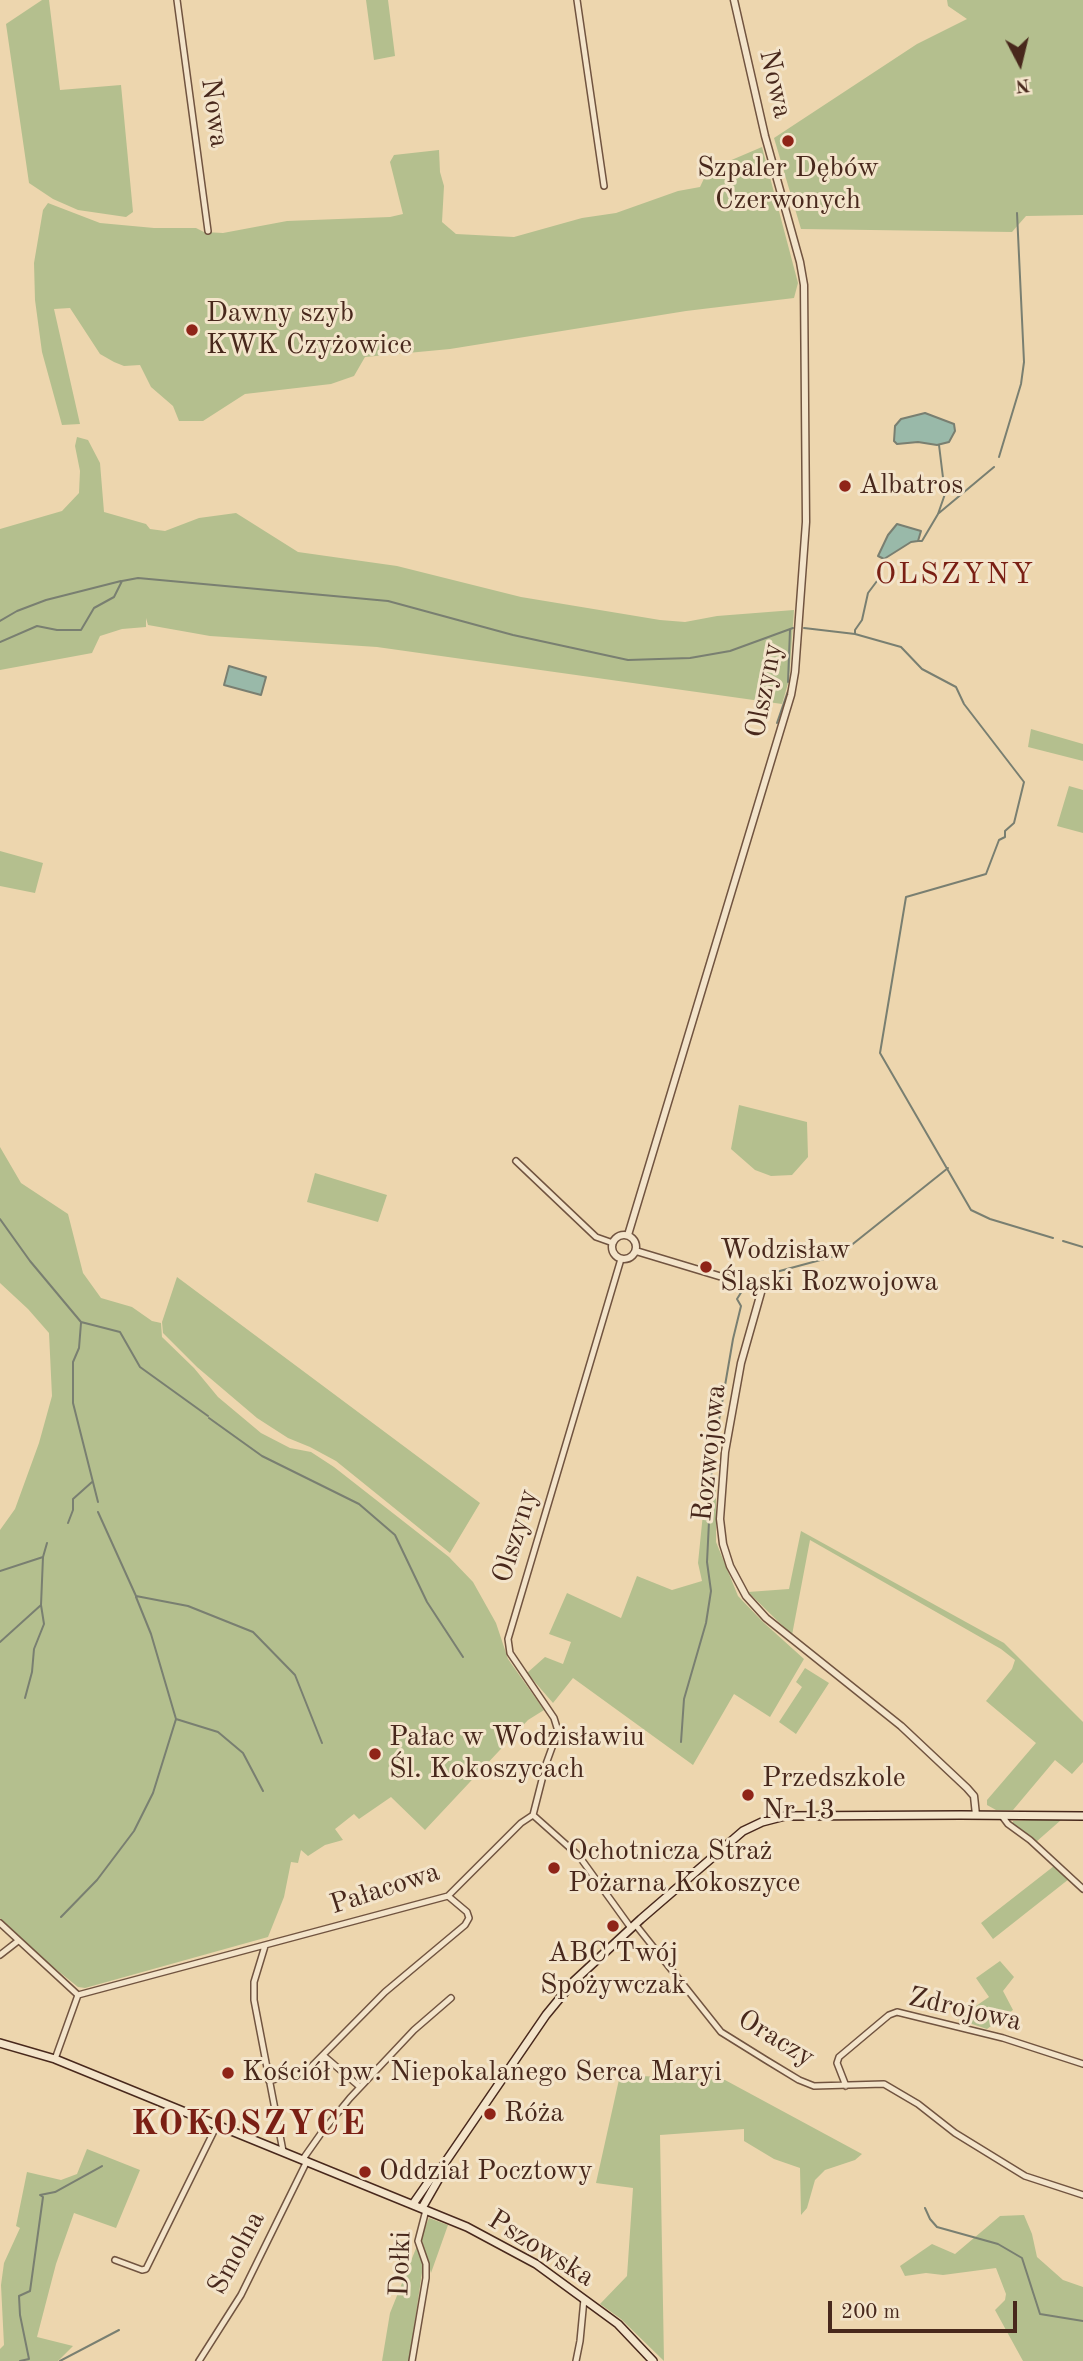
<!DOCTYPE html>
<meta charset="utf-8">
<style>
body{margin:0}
#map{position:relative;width:1083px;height:2361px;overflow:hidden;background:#edd6ae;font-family:"Old Standard TT",serif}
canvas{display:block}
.north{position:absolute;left:985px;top:28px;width:70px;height:70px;-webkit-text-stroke:5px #f3e4ca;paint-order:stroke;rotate:173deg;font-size:19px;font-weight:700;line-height:28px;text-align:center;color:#48281c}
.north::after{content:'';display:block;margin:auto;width:24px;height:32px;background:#48281c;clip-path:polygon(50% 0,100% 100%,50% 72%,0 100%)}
.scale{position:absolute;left:828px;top:2301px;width:189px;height:32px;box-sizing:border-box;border:4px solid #48281c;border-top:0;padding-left:9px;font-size:21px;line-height:24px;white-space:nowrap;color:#48281c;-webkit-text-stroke:5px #f3e4ca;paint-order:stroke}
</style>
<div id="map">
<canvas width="1083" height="2361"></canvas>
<div class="north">N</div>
<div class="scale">200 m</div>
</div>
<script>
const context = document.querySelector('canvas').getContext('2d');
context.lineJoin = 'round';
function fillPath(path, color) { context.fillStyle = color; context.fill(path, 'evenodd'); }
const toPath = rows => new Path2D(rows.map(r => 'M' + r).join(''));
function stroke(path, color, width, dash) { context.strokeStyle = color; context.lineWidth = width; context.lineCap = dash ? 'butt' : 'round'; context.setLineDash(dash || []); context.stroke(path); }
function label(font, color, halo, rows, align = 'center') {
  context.font = font + ' "Old Standard TT",serif'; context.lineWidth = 6; context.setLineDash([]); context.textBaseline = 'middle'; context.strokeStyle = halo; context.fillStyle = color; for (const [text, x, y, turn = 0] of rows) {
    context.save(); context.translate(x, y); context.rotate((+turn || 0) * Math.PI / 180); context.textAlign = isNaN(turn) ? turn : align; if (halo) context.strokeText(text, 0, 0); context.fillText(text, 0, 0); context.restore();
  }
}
const green = toPath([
 [42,0,49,0,60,90,121,85,133,212,126,217,78,210,53,199,29,183,6,24],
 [366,0,388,0,395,56,374,60],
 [947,0,1083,0,1083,215,1026,216,1012,232,801,229,774,138,917,44,967,19,948,6],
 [762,147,798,283,794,298,686,311,450,349,365,357,354,376,331,384,245,394,203,421,179,421,173,406,151,387,140,365,124,366,114,362,100,354,70,308,54,309,80,424,62,425,42,352,35,300,34,263,43,210,48,203,100,223,154,228,196,228,204,232,223,233,287,221,390,217,403,214,390,162,394,155,439,150,440,172,444,186,442,222,456,234,514,237,582,218,616,213,678,191,700,187,708,170],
 [77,437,88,440,100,463,104,512,146,524,150,529,165,531,199,518,236,513,298,552,397,566,521,597,660,620,685,622,717,616,794,610,789,680,782,704,377,647,210,636,148,625,146,618,146,627,122,629,100,636,92,653,0,670,0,529,62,511,79,493,80,471,75,446],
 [1031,729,1083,744,1083,761,1028,747],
 [1069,786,1083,790,1083,833,1057,826],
 [0,851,43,863,35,893,0,886],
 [739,1105,807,1122,808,1157,792,1175,771,1176,755,1170,731,1149],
 [0,1147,21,1183,68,1214,83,1273,101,1298,132,1307,152,1321,161,1323,162,1337,194,1368,218,1397,261,1433,290,1448,311,1452,334,1467,449,1557,473,1582,496,1623,508,1659,544,1710,528,1720,425,1830,391,1797,359,1819,354,1814,335,1829,343,1840,325,1845,308,1856,301,1850,298,1863,291,1862,284,1897,268,1937,85,1988,78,1987,53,1967,0,1918,0,1530,15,1509,39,1443,52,1396,49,1333,28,1309,0,1283],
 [315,1173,387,1195,378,1222,307,1202],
 [177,1277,480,1503,450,1553,336,1461,310,1447,288,1438,257,1418,197,1367,163,1333,162,1322],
 [706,1484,716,1488,716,1542,738,1596,763,1622,804,1659,770,1717,734,1694,693,1765,573,1678,553,1703,527,1673,545,1657,563,1664,571,1642,549,1634,567,1593,621,1618,637,1576,672,1590,702,1581,698,1563],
 [801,1531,1004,1643,1083,1722,1083,1762,1072,1774,1055,1760,1013,1810,996,1810,987,1805,987,1800,1036,1743,986,1701,1012,1669,1015,1660,1001,1649,810,1540,792,1635,748,1592,789,1589],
 [805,1668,829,1683,796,1734,779,1722,802,1687,796,1682],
 [1046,1819,1061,1820,1036,1842,1013,1825,1013,1821],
 [1054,1866,1069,1879,993,1939,981,1923],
 [1000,1961,1014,1977,1003,1991,1013,2010,987,2029,957,2019,989,1997,976,1978],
 [620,2075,725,2080,862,2154,855,2160,825,2170,815,2180,807,2208,801,2215,800,2168,774,2159,744,2141,744,2129,660,2135,664,2361,621,2319,600,2304,627,2276,633,2188,596,2183],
 [87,2149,140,2170,116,2228,74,2213,56,2264,37,2337,73,2346,58,2361,0,2361,0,2349,4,2345,1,2285,4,2263,20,2228,16,2226,27,2172,61,2180,77,2174],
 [1024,2215,1032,2234,1037,2257,1063,2280,1083,2287,1083,2361,1023,2361,995,2310,1005,2300,1006,2294,996,2268,943,2275,926,2273,905,2276,900,2266,932,2244,955,2254,1000,2216],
 [429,2218,448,2225,431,2273,421,2237],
 [417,2246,423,2266,409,2361,382,2361,390,2313]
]);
const water = toPath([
 [925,413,954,424,955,431,949,442,937,445,918,442,897,444,894,441,895,426,901,419,925,413],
 [897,524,921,531,918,541,911,542,884,559,878,556,888,535,897,524],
 [229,666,266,677,261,695,224,685,229,666]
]);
const stream = toPath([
 [999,457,1021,384,1024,362,1017,213],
 [939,513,994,467],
 [918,541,922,541,938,514,945,494,939,445],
 [0,621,17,611,46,600,121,581],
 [804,628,855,634,901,647,922,669,956,687,964,704,1024,782,1014,823,1005,831,1005,837,999,840,986,874,906,897,880,1053,971,1210,990,1219,1053,1238],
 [855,634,855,630,862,620,868,593,880,577,884,559],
 [0,642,37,626,57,630,81,630,94,608,114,597,122,581,138,578,388,601,513,635,628,660,690,658,730,651,793,628],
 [788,682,790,630],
 [777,723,788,691],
 [0,1219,30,1261,81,1322,120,1332,140,1367,208,1416],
 [1063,1241,1083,1247],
 [776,1272,839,1255,948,1168],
 [752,1279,754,1277],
 [81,1323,79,1348,73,1362,73,1403,98,1502],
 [209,1418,262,1456,359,1504,395,1535,427,1602,463,1657],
 [98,1512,136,1596,188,1606,253,1632,295,1675,322,1743],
 [68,1523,73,1510,73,1499,92,1482],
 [0,1571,43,1557,47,1543],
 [136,1597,151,1634,176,1719,218,1732,243,1753,263,1791],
 [0,1642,41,1605,43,1557],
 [25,1698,32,1672,34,1649,44,1624,41,1605],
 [681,1742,684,1699,706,1623,711,1591,707,1562,712,1461,733,1339,741,1306,737,1299,742,1291],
 [61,1917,97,1880,134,1831,153,1793,176,1719],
 [925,2208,930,2219,937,2227,998,2244,1022,2258,1040,2314,1083,2321],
 [20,2361,29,2359,20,2315,19,2296,30,2291,43,2197,40,2195,55,2192,102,2166],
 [60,2361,119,2330]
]);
const minor = toPath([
 [177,0,208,231],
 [577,0,604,186],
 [516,1161,596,1237,613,1243],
 [533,1815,546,1764,558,1731,554,1718,510,1653,508,1639,621,1259],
 [533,1815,579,1856,631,1928],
 [1002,1816,1008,1824,1030,1840,1083,1889],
 [0,1923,78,1995],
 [635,1924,721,2032,766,2060,799,2080,814,2086,884,2084,918,2104,955,2133,1025,2176,1083,2195],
 [265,1946,254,1982,254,2000,283,2151],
 [0,1955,18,1941],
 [78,1995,448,1896,521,1823,533,1815],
 [324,2056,360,2087],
 [55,2059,78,1995],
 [269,2081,307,2071,385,1992,465,1925,469,1918,467,1912,448,1896],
 [846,2086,837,2063,839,2057,889,2015,897,2012,1003,2038,1083,2064],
 [303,2159,322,2132,350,2098,414,2030,451,1998],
 [115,2260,142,2270,146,2269,217,2125],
 [199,2361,241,2295,307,2161],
 [412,2361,426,2278,426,2264,418,2241,426,2210],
 [576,2361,580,2341,584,2299]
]);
const tertiary = toPath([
 '612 1247a12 12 0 1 1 24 0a12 12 0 1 1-24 0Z',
 [628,1235,791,695,795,672,806,522,804,285,800,262,765,136,734,0],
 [636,1251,762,1289,741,1363,725,1452,720,1519,723,1544,730,1566,746,1596,766,1618,901,1726,967,1788,974,1796,976,1815]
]);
const secondary = toPath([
 [0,2043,55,2059,467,2227,536,2264,618,2324,653,2361],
 [413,2204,436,2171,442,2167,546,2015,574,1981,641,1919,743,1831,762,1822,785,1816,961,1815,1083,1816],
 [422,2208,442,2173,442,2167]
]);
const markers = [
 [788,141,7,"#8f2418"],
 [192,330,7,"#8f2418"],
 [845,486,7,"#8f2418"],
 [706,1267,7,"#8f2418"],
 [375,1754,7,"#8f2418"],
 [748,1795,7,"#8f2418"],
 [554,1868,7,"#8f2418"],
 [613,1926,7,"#8f2418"],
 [228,2073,7,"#8f2418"],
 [490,2114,7,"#8f2418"],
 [365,2172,7,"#8f2418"]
];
const streetNames = [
 ["Nowa",775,84,77],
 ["Nowa",214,113,82],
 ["Olszyny",765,690,-79],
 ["Rozwojowa",710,1453,-84],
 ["Olszyny",516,1536,-73],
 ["Pałacowa",385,1889,-18],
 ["Zdrojowa",965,2010,13],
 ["Oraczy",776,2039,31],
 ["Pszowska",541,2249,32],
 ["Smolna",237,2253,-62],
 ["Dołki",401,2264,-88]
];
const poiNames = [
 ["Szpaler Dębów",788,169,"center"],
 ["Czerwonych",788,201,"center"],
 ["Dawny szyb",206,314],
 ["KWK Czyżowice",206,346],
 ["Albatros",859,486],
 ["Wodzisław",720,1251],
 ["Śląski Rozwojowa",720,1283],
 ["Pałac w Wodzisławiu",389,1738],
 ["Śl. Kokoszycach",389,1770],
 ["Przedszkole",762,1779],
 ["Nr 13",762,1811],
 ["Ochotnicza Straż",568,1852],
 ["Pożarna Kokoszyce",568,1884],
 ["ABC Twój",613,1954,"center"],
 ["Spożywczak",613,1986,"center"],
 ["Kościół pw. Niepokalanego Serca Maryi",242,2073],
 ["Róża",504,2114],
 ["Oddział Pocztowy",379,2172]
];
const neighbourhoodNames = [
 ["OLSZYNY",955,575]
];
const districtNames = [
 ["KOKOSZYCE",249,2125]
];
fillPath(green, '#b4bf8e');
fillPath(water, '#99b9a9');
stroke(water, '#797f71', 2);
stroke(stream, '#797f71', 2);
stroke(minor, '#715440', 8);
stroke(tertiary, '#715440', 9);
stroke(secondary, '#48281c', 10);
stroke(minor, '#f3e4ca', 5);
stroke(tertiary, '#f3e4ca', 6);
stroke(secondary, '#f3e4ca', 7);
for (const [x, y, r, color] of markers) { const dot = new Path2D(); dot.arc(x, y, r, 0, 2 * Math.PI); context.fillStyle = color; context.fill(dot); stroke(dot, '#f3e4ca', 2.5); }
label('28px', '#48281c', '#f3e4ca', streetNames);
label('28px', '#48281c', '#f3e4ca', poiNames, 'left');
context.letterSpacing = '2px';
label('30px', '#7a1f14', '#f3e4ca', neighbourhoodNames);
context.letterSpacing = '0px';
context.letterSpacing = '2px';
label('bold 35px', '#7a1f14', '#f3e4ca', districtNames);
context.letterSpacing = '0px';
</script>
